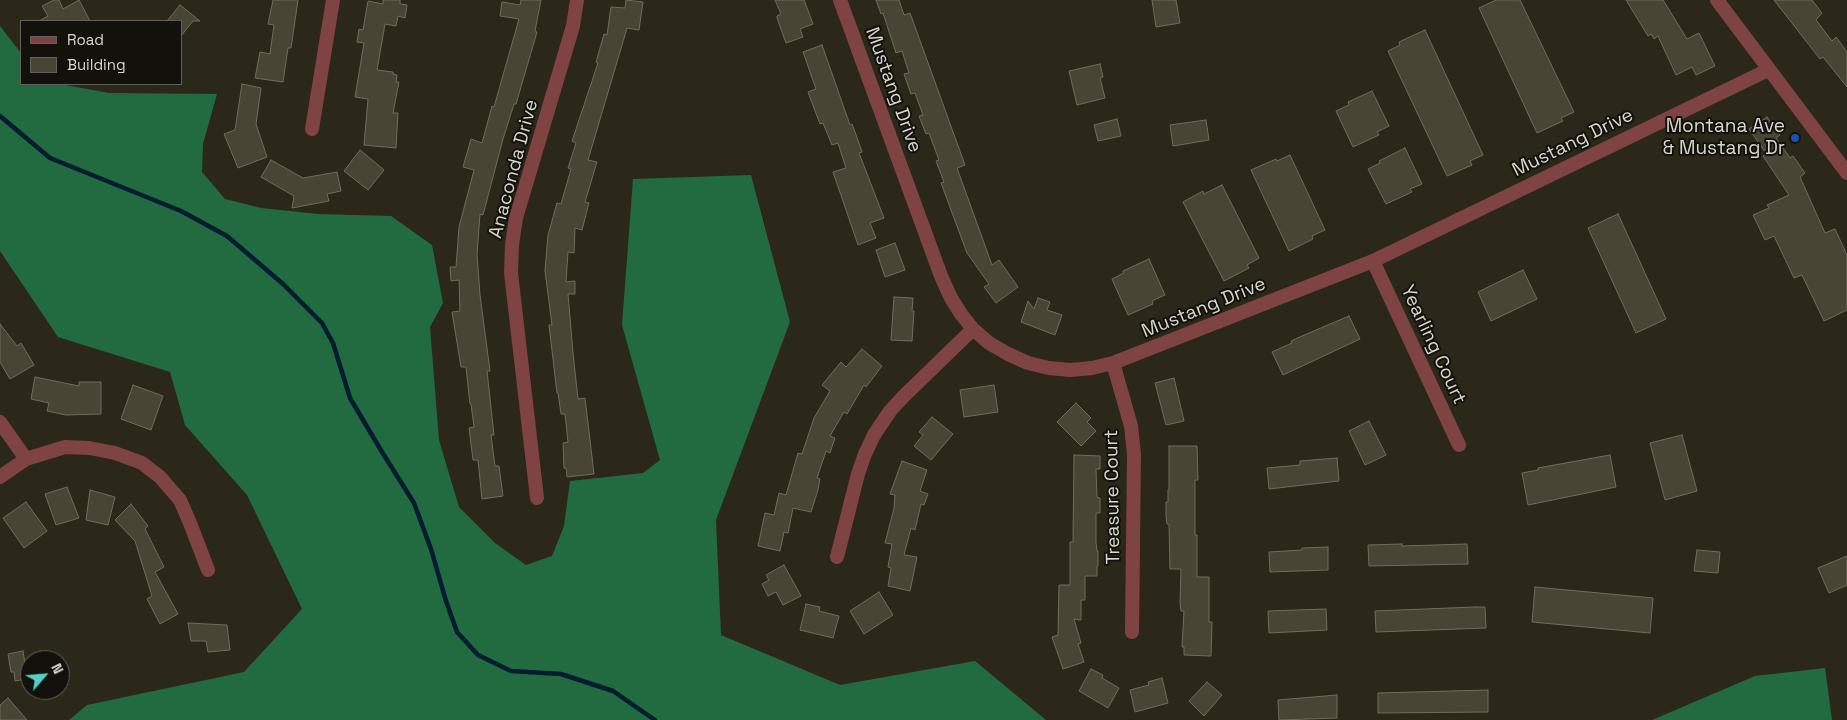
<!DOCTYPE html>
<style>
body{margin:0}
#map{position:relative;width:1847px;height:720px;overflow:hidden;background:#2b281a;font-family:"Space Grotesk",sans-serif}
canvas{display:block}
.legend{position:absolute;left:20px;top:20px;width:162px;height:65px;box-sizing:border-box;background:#12110b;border:1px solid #626159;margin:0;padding:6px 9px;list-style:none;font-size:15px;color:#d9d8ce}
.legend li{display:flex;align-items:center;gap:10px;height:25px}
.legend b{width:25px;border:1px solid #626159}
.north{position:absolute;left:20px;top:650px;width:50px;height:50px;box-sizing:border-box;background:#12110b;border:1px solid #626159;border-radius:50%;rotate:63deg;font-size:14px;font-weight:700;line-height:20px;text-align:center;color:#d9d8ce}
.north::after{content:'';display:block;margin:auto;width:18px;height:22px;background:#56cec3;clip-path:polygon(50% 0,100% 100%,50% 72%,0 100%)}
</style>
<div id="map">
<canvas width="1847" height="720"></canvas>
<ul class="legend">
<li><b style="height:6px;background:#7f4343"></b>Road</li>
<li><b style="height:14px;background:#484535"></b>Building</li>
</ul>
<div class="north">N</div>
</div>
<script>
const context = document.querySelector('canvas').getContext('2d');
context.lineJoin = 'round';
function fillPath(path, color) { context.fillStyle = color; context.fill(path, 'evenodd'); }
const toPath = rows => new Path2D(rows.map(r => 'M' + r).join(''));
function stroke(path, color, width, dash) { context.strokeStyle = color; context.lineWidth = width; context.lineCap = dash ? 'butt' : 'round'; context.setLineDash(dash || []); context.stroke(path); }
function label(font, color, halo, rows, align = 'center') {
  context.font = font + ' "Space Grotesk",sans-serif'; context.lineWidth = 4; context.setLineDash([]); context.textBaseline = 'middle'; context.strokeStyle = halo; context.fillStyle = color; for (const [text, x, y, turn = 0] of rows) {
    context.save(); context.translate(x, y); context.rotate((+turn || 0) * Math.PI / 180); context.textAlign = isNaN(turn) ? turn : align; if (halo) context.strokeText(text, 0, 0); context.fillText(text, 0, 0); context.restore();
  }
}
const forest = toPath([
 [0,26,21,53,21,84,60,84,109,93,217,94,203,144,202,172,225,199,261,208,318,214,391,216,432,245,443,303,430,327,439,440,459,507,495,543,526,565,552,556,564,526,570,481,643,473,660,460,622,325,633,179,751,175,790,322,716,520,721,635,840,685,975,661,1046,720,69,720,87,705,244,672,302,609,247,495,185,425,170,372,58,337,0,251],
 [1825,668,1832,720,1652,720,1755,676]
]);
const stream = toPath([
 [0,116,50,158,181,211,227,236,283,284,322,323,333,343,350,398,382,452,414,503,431,549,446,601,457,632,478,655,511,671,561,674,613,691,655,720]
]);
const building = toPath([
 [54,0,59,0,63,9,79,0,90,21,39,21,48,16,42,6,54,0],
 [273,0,298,0,291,48,288,48,283,82,255,78,260,52,270,54,274,25,268,24,273,0],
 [383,0,400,0,400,4,407,5,405,18,398,16,396,26,385,24,377,70,393,72,393,74,397,75,396,82,399,82,393,113,398,113,396,148,364,145,368,99,355,97,364,43,357,42,359,29,363,30,368,1,383,4,383,0],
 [521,0,541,0,535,31,537,32,516,104,514,104,503,139,483,215,480,214,477,254,480,295,490,371,487,371,494,435,491,435,495,466,499,466,503,496,482,499,478,460,473,460,469,428,474,427,471,404,470,404,466,367,461,367,452,312,460,311,459,280,451,281,450,267,456,267,459,227,474,170,463,167,471,139,482,143,492,106,494,107,519,19,500,16,502,2,520,5,521,0],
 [626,0,643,2,639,30,627,28,588,160,597,162,585,202,589,203,582,230,575,228,574,253,568,252,566,282,575,281,575,294,568,294,573,353,578,399,585,398,594,474,567,477,566,468,564,468,563,443,568,442,565,414,561,414,558,393,557,393,549,325,552,325,545,271,548,235,557,203,561,204,571,169,568,168,576,143,572,141,598,63,596,62,604,34,607,35,611,7,625,8,626,0],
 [775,0,804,0,813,24,800,29,803,37,786,43,777,18,777,16,781,14,775,0],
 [876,0,899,0,904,15,910,13,965,165,957,168,992,265,999,260,1018,287,996,303,984,287,989,284,967,253,941,183,944,182,936,161,939,160,929,133,926,134,919,116,923,115,915,93,911,94,904,74,909,73,902,51,896,53,883,13,881,14,876,0],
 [1152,0,1176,0,1180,23,1156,27,1152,0],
 [1496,0,1520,0,1574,112,1561,118,1563,121,1537,133,1479,8,1496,0],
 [1626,0,1663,0,1687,39,1699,33,1715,66,1696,75,1692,67,1676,75,1658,36,1654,39,1651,34,1648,36,1626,0],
 [1774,0,1812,0,1822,13,1816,20,1832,41,1836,37,1847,52,1847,87,1823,57,1820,59,1774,0],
 [180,5,200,21,193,21,181,36,181,21,167,21,180,5],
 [1425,30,1483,155,1470,161,1472,165,1447,176,1388,51,1400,45,1399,42,1425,30],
 [822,45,850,125,852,124,855,132,862,152,859,153,884,218,870,223,876,238,858,245,833,172,846,168,838,143,832,145,823,123,820,124,808,92,816,89,803,52,822,45],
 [1100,64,1103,77,1100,78,1105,98,1077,105,1069,71,1100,64],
 [242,84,261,88,256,124,267,157,238,168,224,134,235,130,242,84],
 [1372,91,1389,126,1377,132,1379,135,1353,147,1336,111,1349,105,1348,102,1372,91],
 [1767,117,1780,135,1776,138,1790,158,1793,156,1805,173,1800,177,1825,233,1835,229,1847,255,1847,310,1824,321,1802,275,1794,278,1774,236,1765,240,1753,215,1769,208,1767,205,1789,195,1763,156,1766,153,1749,129,1767,117],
 [1117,119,1121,136,1098,141,1094,125,1117,119],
 [1206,120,1209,140,1173,146,1170,125,1206,120],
 [1405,148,1422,184,1410,189,1412,192,1386,204,1368,169,1380,163,1379,161,1405,148],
 [360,150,384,170,368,190,344,171,360,150],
 [1290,155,1325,230,1312,236,1313,239,1289,251,1251,170,1276,159,1277,161,1290,155],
 [271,160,303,178,337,172,341,191,327,194,329,201,292,208,294,196,261,177,271,160],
 [1222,185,1259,258,1247,265,1249,268,1224,281,1183,202,1203,191,1204,194,1222,185],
 [1618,214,1666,319,1636,333,1588,228,1618,214],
 [895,243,905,270,885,277,876,250,895,243],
 [1149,259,1165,295,1152,301,1153,304,1128,315,1112,279,1124,273,1123,271,1149,259],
 [1523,270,1537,299,1491,321,1478,292,1523,270],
 [894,297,913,298,912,311,914,311,912,341,891,340,894,297],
 [1038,298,1050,302,1047,310,1062,315,1055,335,1021,322,1028,301,1034,309,1038,298],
 [1349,316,1360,339,1283,375,1272,352,1292,343,1291,341,1302,336,1349,316],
 [0,324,17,346,21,343,34,365,10,379,0,362,0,324],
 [862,349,882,366,866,387,864,385,847,414,844,412,830,436,835,438,830,453,826,451,817,478,820,479,818,490,811,512,793,508,788,533,784,532,780,551,758,546,765,513,774,515,779,493,786,495,798,453,802,454,814,418,830,391,822,385,841,362,846,367,862,349],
 [35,377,79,386,79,382,101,382,101,414,66,415,47,411,49,403,31,399,35,377],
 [1174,378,1184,421,1166,425,1155,383,1174,378],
 [133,385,163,396,151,430,121,419,133,385],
 [994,385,998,412,964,417,960,390,994,385],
 [1076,403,1091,418,1087,422,1096,431,1081,446,1057,422,1076,403],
 [932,417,953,434,931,460,914,446,923,435,919,432,932,417],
 [1369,421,1386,455,1365,465,1349,431,1369,421],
 [1682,435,1697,491,1665,500,1650,443,1682,435],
 [1169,446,1197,446,1198,480,1195,480,1195,535,1197,535,1197,577,1209,577,1209,622,1212,622,1211,656,1184,655,1184,647,1182,647,1184,611,1181,611,1180,603,1181,569,1170,569,1169,524,1167,524,1166,516,1166,502,1168,502,1168,490,1169,490,1169,446],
 [1074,455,1100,456,1100,469,1096,469,1097,497,1100,498,1100,513,1096,513,1096,542,1097,551,1098,551,1098,566,1097,566,1097,576,1085,576,1085,600,1081,600,1081,620,1074,619,1081,643,1078,644,1084,662,1063,669,1052,637,1058,635,1059,585,1070,585,1070,542,1073,542,1074,455],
 [1610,455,1616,487,1528,505,1522,473,1538,470,1538,468,1610,455],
 [1337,458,1339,481,1269,489,1267,468,1300,465,1300,461,1337,458],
 [902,461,927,470,920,491,928,494,924,505,921,504,915,530,911,528,904,555,917,557,910,591,888,586,891,568,888,567,892,544,885,543,894,508,895,495,890,494,902,461],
 [67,487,79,518,56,525,45,494,67,487],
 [90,490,115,497,108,525,86,520,90,490],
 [26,502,47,531,24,548,3,518,26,502],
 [131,504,148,526,145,529,164,567,155,572,178,614,160,624,147,599,152,596,135,541,115,520,131,504],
 [1402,544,1402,546,1467,544,1468,564,1369,566,1368,545,1402,544],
 [1328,547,1328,570,1270,572,1269,552,1302,550,1302,548,1328,547],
 [1697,550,1720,552,1718,573,1694,571,1697,550],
 [1847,556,1847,585,1829,593,1818,568,1847,556],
 [784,565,801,596,783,605,776,592,768,596,762,584,769,580,766,575,784,565],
 [1535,587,1653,598,1650,633,1532,622,1535,587],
 [879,592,893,615,864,634,850,611,879,592],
 [806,604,820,607,819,611,839,616,833,638,800,630,806,604],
 [1475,607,1485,607,1486,628,1376,632,1375,611,1475,607],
 [1326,609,1327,630,1269,633,1268,611,1326,609],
 [188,623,227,625,230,650,208,652,206,641,191,641,188,623],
 [23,651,25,664,30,663,30,678,15,681,14,672,11,672,8,654,23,651],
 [1091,669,1103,675,1102,678,1119,688,1108,708,1079,691,1091,669],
 [1162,678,1168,703,1135,712,1130,690,1149,685,1148,682,1162,678],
 [1207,682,1222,695,1204,716,1189,701,1207,682],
 [1488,690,1488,712,1378,713,1378,693,1488,690],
 [1337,695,1337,718,1279,720,1278,700,1337,695],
 [8,698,27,720,0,720,0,705,8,698]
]);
const minor = toPath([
 [840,0,941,276,951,298,961,314,973,329,989,343,1008,354,1028,363,1049,368,1070,370,1092,368,1113,363,1373,261,1768,70],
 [312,129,333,0],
 [1373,261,1459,445],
 [1113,363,1131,426,1134,454,1132,632],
 [0,422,26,459],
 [0,477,26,459,65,447,89,448,115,453,142,463,160,477,180,500,190,523,208,570],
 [537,498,511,273,512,245,516,218,573,26,577,0],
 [837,557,858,474,865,454,874,435,890,411,905,395,973,329]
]);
const tertiary = toPath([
 [1717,0,1847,173]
]);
const markers = [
 [1795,138,5,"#1a4fb4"]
];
const streetNames = [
 ["Mustang Drive",893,90,70],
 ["Mustang Drive",1573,143,-26],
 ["Anaconda Drive",514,169,-75],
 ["Mustang Drive",1204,308,-22],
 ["Yearling Court",1433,345,65],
 ["Treasure Court",1113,497,-91]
];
const poiNames = [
 ["Montana Ave",1785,127],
 ["& Mustang Dr",1785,149]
];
fillPath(forest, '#226b41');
stroke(stream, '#001c2e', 4.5);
fillPath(building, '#484535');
stroke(building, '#706d5c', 1);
stroke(minor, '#7f4343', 14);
stroke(tertiary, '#7f4343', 14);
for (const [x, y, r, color] of markers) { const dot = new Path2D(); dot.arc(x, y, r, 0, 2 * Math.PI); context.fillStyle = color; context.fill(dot); stroke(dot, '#12110b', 2); }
label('19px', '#d9d8ce', '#12110b', streetNames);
label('19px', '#d9d8ce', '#12110b', poiNames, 'right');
</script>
